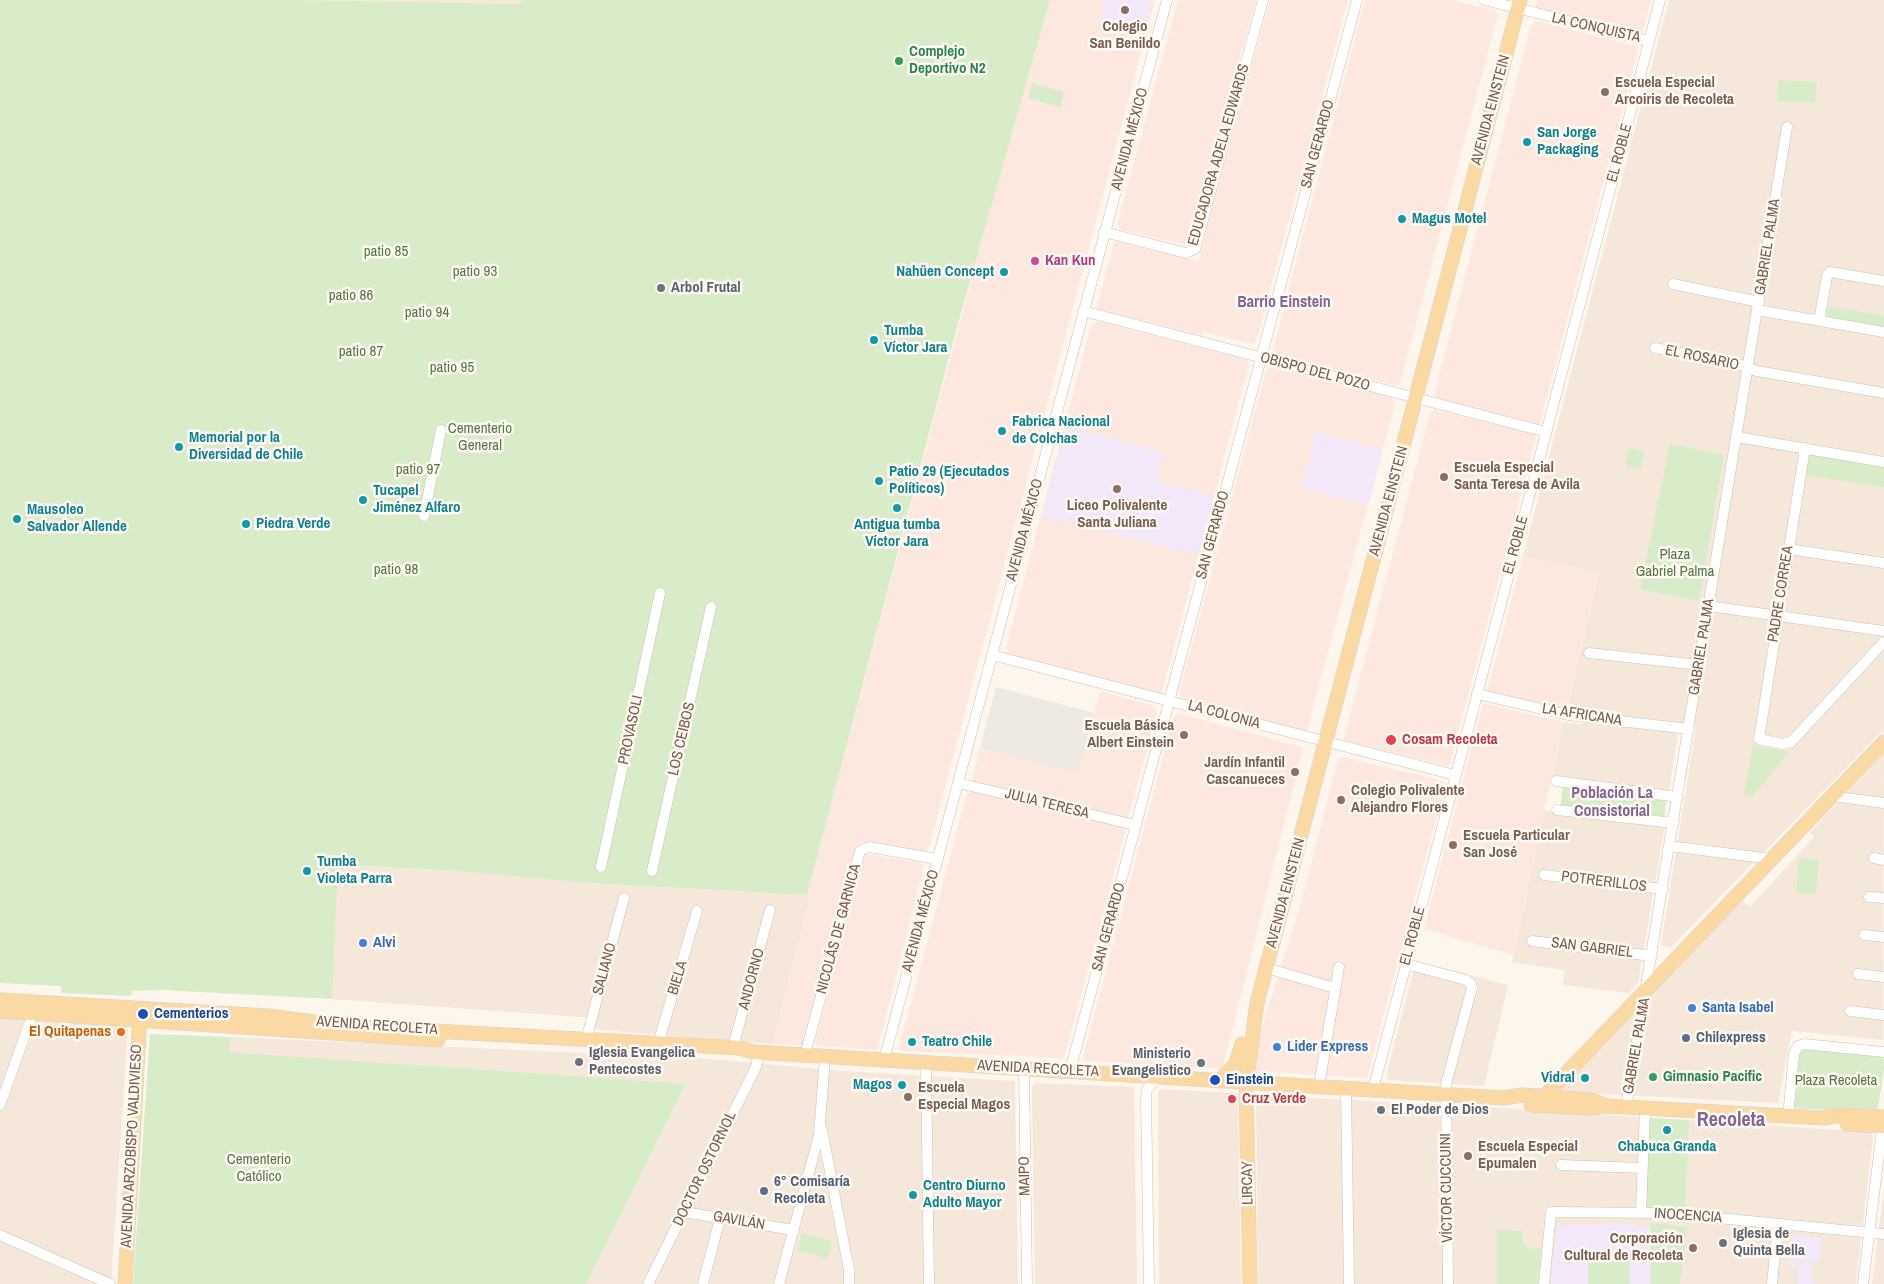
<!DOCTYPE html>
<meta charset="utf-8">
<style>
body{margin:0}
canvas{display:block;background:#fdf6ec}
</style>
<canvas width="1884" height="1284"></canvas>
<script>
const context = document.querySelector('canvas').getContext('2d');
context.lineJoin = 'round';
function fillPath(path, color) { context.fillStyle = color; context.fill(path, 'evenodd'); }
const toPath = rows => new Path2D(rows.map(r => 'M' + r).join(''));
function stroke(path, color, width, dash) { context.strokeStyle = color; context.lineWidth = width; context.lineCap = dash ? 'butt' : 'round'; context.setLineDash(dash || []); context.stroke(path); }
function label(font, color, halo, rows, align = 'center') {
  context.font = font + ' "Archivo Narrow",sans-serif'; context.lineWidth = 5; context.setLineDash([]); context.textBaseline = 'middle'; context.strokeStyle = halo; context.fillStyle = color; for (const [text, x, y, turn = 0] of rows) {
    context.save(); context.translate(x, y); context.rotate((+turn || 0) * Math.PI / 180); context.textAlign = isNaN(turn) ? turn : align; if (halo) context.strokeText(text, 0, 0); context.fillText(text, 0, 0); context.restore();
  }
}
const residential = toPath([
 [296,0,521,0,521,4],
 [1669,0,1884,0,1884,729,1670,948,1661,945,1696,727,1567,710,1599,573,1523,556],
 [1584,721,1675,732,1678,734,1669,791,1552,777,1563,722,1582,724],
 [1884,753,1883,1040,1792,1031,1778,1103,1563,1092,1561,1088,1742,901,1750,907,1814,837,1810,832],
 [1544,811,1665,825,1638,983,1628,993,1563,985,1565,970,1512,962],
 [337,865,444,870,587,883,807,895,810,899,772,1044,705,1039,592,1029,594,1018,332,999],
 [1416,961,1508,985,1484,1086,1389,1080,1386,1076],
 [0,1018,128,1026,111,1284,0,1284],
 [230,1037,697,1058,843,1071,1015,1081,1018,1284,586,1284,686,1085,228,1052],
 [1035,1083,1134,1087,1137,1284,1035,1284,1032,1099,1032,1087],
 [1160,1089,1236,1093,1238,1095,1241,1284,1159,1284,1158,1092],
 [1256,1095,1483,1107,1871,1132,1873,1137,1856,1284,1258,1284],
 [1884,1188,1884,1284,1872,1284]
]);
const commercial = toPath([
 [1050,0,1155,0,928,851,925,853,864,842,857,846,804,1045,772,1044,810,900,807,895,1014,119],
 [1178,0,1256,0,1188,245,1121,230,1117,225],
 [1270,0,1348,0,1256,342,1253,344,1204,332,1203,336,1098,309,1097,306,1114,243,1117,242,1198,261],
 [1365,0,1451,0,1494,10,1498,15,1400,384,1397,386,1272,353],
 [1537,0,1651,0,1642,34,1639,36,1535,9],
 [1536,21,1635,46,1638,50,1540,423,1538,424,1437,398,1434,395,1531,25],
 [1097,321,1247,360,1249,364,1162,692,1159,694,1009,654,1006,648,1091,325],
 [1271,367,1391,397,1395,404,1307,730,1304,731,1181,697,1179,693,1266,371],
 [1435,410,1534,434,1536,437,1450,764,1447,766,1346,741,1344,737,1430,413],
 [1523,556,1599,573,1567,710,1487,691],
 [1100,691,1154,706,1157,712,1128,818,1126,819,975,782,972,779,980,748,1078,773],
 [1483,703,1563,722,1513,955,1424,929],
 [1178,713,1301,747,1303,750,1222,1069,1085,1061,1083,1057,1174,716],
 [1343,757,1443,781,1445,785,1367,1078,1254,1071,1258,1039,1300,907,1338,759],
 [971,790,1123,826,1126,829,1064,1058,902,1051,899,1048,967,793],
 [868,854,921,863,924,866,877,1050,818,1046,815,1042,864,857]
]);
const industrial = toPath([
 [996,687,1094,713,1078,773,980,748]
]);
const education = toPath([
 [1104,0,1152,0,1143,33,1098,20],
 [1066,426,1163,453,1156,482,1214,496,1199,555,1042,516],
 [1316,432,1383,450,1368,505,1301,487],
 [1635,1224,1635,1228,1650,1228,1650,1284,1551,1284,1557,1225],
 [1792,1235,1822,1238,1820,1262,1797,1260,1796,1268,1789,1268,1790,1250,1800,1250,1800,1245,1791,1245],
 [1799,1262,1812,1263,1811,1282,1819,1284,1797,1284]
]);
const green = toPath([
 [0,0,296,0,521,4,521,0,1050,0,959,320,807,895,587,883,444,870,338,865,332,999,162,990,132,991,131,996,61,993,61,986,0,983],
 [1778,80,1817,82,1815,103,1777,101],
 [1032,83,1064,92,1060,107,1028,98],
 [1828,306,1884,316,1884,327,1826,318],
 [1670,444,1724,455,1699,601,1640,589],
 [1629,448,1645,451,1641,469,1626,466],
 [1806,454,1884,466,1884,487,1803,475],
 [1753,745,1789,752,1753,796,1744,795],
 [1563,786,1666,799,1664,821,1560,808],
 [1799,858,1819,860,1816,894,1796,893],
 [150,1034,230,1037,229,1052,686,1084,586,1284,133,1284],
 [1801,1049,1881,1056,1884,1060,1884,1068,1878,1108,1871,1112,1792,1108,1797,1053],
 [1649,1118,1689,1120,1685,1209,1646,1206],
 [1651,1223,1687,1227,1680,1284,1651,1284],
 [1497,1230,1522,1231,1523,1242,1528,1249,1541,1248,1538,1284,1497,1284],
 [802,1233,832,1242,827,1259,797,1250],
 [1629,1253,1630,1284,1588,1284,1588,1259,1599,1259,1598,1254]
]);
const minor = toPath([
 [1484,0,1649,41],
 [1104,232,1186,253,1195,249,1263,0],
 [1673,284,1759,302],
 [1757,310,1884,332],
 [1083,311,1546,432],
 [1819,321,1827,276,1830,272,1884,281],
 [1655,348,1738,364,1757,371,1884,393],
 [1737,437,1884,462],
 [1805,448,1759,739,1782,744,1791,742,1884,642],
 [424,516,441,430],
 [1788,549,1884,563],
 [1709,606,1884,631],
 [1589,653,1699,665],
 [992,655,1455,775],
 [1477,694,1568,715,1689,729],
 [1556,781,1678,797],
 [958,783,1135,825],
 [1832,796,1884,803],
 [1557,810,1674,823],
 [1670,846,1771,859],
 [1874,858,1884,860],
 [601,867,660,593],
 [652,871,711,607],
 [1544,875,1663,889],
 [1869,897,1884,898],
 [1864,935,1884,937],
 [1532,941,1652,956],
 [1406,964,1466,980,1471,984,1472,988,1446,1084,1448,1284],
 [1266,968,1335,988],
 [1858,974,1884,977],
 [1850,1011,1884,1015],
 [586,1040,624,898],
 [658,1044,697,911],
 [733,1047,770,910],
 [805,1055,860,851,869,847,937,859],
 [884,1060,1167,0],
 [926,1063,929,1284],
 [1024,1068,1027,1284],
 [1070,1071,1357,0],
 [1319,1086,1339,967],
 [1346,1088,1349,1284],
 [1373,1090,1660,0],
 [0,1105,33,1013],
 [1626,1107,1787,127],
 [1788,1116,1794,1054,1798,1046,1804,1044,1884,1052],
 [822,1130,849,1270,849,1284],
 [1561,1165,1642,1168],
 [684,1212,793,1230],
 [1641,1213,1645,1108],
 [0,1235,110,1284],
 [648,1284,756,1067,759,1053],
 [703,1284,720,1218],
 [779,1284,819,1135,825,1057],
 [1149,1284,1146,1097,1147,1089,1158,1077],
 [1544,1284,1551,1212,1666,1213,1884,1234],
 [1772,1284,1778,1224],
 [1863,1284,1883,1121]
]);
const major = toPath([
 [0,1000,268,1016,344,1026,740,1048,753,1052,1503,1098,1522,1095,1552,1097,1591,1100,1608,1106],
 [0,1011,438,1040],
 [1219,1081,1235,1065,1242,1044],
 [1531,1105,1591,1108,1608,1106,1824,1118,1841,1115,1884,1117],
 [1535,1106,1884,742],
 [1847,1124,1884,1126],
 [125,1284,140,1013],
 [1250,1284,1246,1083,1257,1003,1520,0]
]);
const markers = [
 [1125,10,5,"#8d6e63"],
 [899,61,5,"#2e9e5b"],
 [1605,92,5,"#8d6e63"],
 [1527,142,5,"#0f9aa8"],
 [1402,219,5,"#0f9aa8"],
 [1035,261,5,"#d1479c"],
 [1004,272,5,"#0f9aa8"],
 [661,288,5,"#6b7280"],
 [874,340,5,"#0f9aa8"],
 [1002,431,5,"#0f9aa8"],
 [179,447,5,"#0f9aa8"],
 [1444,477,5,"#8d6e63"],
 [879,481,5,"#0f9aa8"],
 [1117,489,5,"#8d6e63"],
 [363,500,5,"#0f9aa8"],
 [897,508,5,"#0f9aa8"],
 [17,519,5,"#0f9aa8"],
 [246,524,5,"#0f9aa8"],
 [1184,735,5,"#8d6e63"],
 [1391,740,6,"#e0444e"],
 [1295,772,5,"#8d6e63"],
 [1341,800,5,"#8d6e63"],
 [1453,845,5,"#8d6e63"],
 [307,871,5,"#0f9aa8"],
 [363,943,5,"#3f7fe0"],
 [1692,1008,5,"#3f7fe0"],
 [143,1014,6,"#1a4fb4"],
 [121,1032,5,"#e8710a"],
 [1686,1038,5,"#5c6f8a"],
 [912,1042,5,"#0f9aa8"],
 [1277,1047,5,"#3f7fe0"],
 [579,1062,5,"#6b7280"],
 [1201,1063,5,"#6b7280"],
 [1653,1077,5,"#2e9e5b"],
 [1585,1078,5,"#0f9aa8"],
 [1215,1080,6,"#1a4fb4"],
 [902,1085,5,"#0f9aa8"],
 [908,1097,5,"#8d6e63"],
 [1232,1099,5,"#e0444e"],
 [1381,1110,5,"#6b7280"],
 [1667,1130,5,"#0f9aa8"],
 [1468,1156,5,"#8d6e63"],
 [764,1191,5,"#5c6f8a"],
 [913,1195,5,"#0f9aa8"],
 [1723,1243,5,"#6b7280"],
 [1693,1248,5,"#8d6e63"]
];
const educationNames = [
 ["Colegio",1125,27,"center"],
 ["San Benildo",1125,44,"center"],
 ["Escuela Especial",1615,83],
 ["Arcoiris de Recoleta",1615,100],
 ["Escuela Especial",1454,468],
 ["Santa Teresa de Avila",1454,485],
 ["Liceo Polivalente",1117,506,"center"],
 ["Santa Juliana",1117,523,"center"],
 ["Escuela Básica",1174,726,"right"],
 ["Albert Einstein",1174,743,"right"],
 ["Jardín Infantil",1285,763,"right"],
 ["Cascanueces",1285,780,"right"],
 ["Colegio Polivalente",1351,791],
 ["Alejandro Flores",1351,808],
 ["Escuela Particular",1463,836],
 ["San José",1463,853],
 ["Escuela",918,1088],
 ["Especial Magos",918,1105],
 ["Escuela Especial",1478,1147],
 ["Epumalen",1478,1164],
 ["Corporación",1683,1239,"right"],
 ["Cultural de Recoleta",1683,1256,"right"]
];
const streetNames = [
 ["LA CONQUISTA",1596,28,13],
 ["AVENIDA EINSTEIN",1491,110,-75],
 ["AVENIDA MÉXICO",1130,139,-75],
 ["SAN GERARDO",1318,144,-75],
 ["EL ROBLE",1620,153,-75],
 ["EDUCADORA ADELA EDWARDS",1219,155,-74],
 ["GABRIEL PALMA",1768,247,-81],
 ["EL ROSARIO",1702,358,12],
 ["OBISPO DEL POZO",1315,372,15],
 ["AVENIDA EINSTEIN",1389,501,-75],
 ["AVENIDA MÉXICO",1025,530,-75],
 ["SAN GERARDO",1213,535,-75],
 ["EL ROBLE",1516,545,-75],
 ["PADRE CORREA",1781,594,-81],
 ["GABRIEL PALMA",1702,647,-81],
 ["LA COLONIA",1224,715,15],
 ["LA AFRICANA",1582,715,9],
 ["PROVASOLI",631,730,-78],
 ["LOS CEIBOS",682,739,-77],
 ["JULIA TERESA",1047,804,14],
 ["POTRERILLOS",1604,882,7],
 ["AVENIDA EINSTEIN",1286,893,-75],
 ["AVENIDA MÉXICO",921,921,-75],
 ["SAN GERARDO",1109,927,-75],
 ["NICOLÁS DE GARNICA",839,929,-75],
 ["EL ROBLE",1413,936,-75],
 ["SAN GABRIEL",1592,948,7],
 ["SALIANO",605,969,-75],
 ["BIELA",678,978,-73],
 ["ANDORNO",752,979,-75],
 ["AVENIDA RECOLETA",377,1026,4],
 ["GABRIEL PALMA",1637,1046,-80],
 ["AVENIDA RECOLETA",1038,1069,3],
 ["AVENIDA ARZOBISPO VALDIVIESO",132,1146,-87],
 ["DOCTOR OSTORNOL",705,1169,-64],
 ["MAIPO",1025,1176,-91],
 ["LIRCAY",1248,1183,-91],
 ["VÍCTOR CUCCUINI",1447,1188,-91],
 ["INOCENCIA",1688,1216,4],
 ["GAVILÁN",739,1221,10]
];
const leisureNames = [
 ["Complejo",909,52],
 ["Deportivo N2",909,69],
 ["Gimnasio Pacific",1663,1077]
];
const cultureNames = [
 ["San Jorge",1537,133],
 ["Packaging",1537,150],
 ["Magus Motel",1412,219],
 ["Nahüen Concept",994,272,"right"],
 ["Tumba",884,331],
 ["Víctor Jara",884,348],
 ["Fabrica Nacional",1012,422],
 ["de Colchas",1012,439],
 ["Memorial por la",189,438],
 ["Diversidad de Chile",189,455],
 ["Patio 29 (Ejecutados",889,472],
 ["Políticos)",889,489],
 ["Tucapel",373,491],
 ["Jiménez Alfaro",373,508],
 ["Mausoleo",27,510],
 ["Salvador Allende",27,527],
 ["Piedra Verde",256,524],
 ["Antigua tumba",897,525,"center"],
 ["Víctor Jara",897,542,"center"],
 ["Tumba",317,862],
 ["Violeta Parra",317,879],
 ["Teatro Chile",922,1042],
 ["Vidral",1575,1078,"right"],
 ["Magos",892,1085,"right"],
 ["Chabuca Granda",1667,1147,"center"],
 ["Centro Diurno",923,1186],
 ["Adulto Mayor",923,1203]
];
const parkNames = [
 ["patio 85",386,252],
 ["patio 93",475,272],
 ["patio 86",351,296],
 ["patio 94",427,313],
 ["patio 87",361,352],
 ["patio 95",452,368],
 ["Cementerio",480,429],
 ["General",480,446],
 ["patio 97",418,470],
 ["Plaza",1675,555],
 ["Gabriel Palma",1675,572],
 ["patio 98",396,570],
 ["Plaza Recoleta",1836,1081],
 ["Cementerio",259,1160],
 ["Católico",259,1177]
];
const hotelNames = [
 ["Kan Kun",1045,261]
];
const worshipNames = [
 ["Arbol Frutal",671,288],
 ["Iglesia Evangelica",589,1053],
 ["Pentecostes",589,1070],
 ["Ministerio",1191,1054,"right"],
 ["Evangelistico",1191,1071,"right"],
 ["El Poder de Dios",1391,1110],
 ["Iglesia de",1733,1234],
 ["Quinta Bella",1733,1251]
];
const healthNames = [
 ["Cosam Recoleta",1402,740],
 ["Cruz Verde",1242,1099]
];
const shopNames = [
 ["Alvi",373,943],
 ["Santa Isabel",1702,1008],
 ["Lider Express",1287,1047]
];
const transitNames = [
 ["Cementerios",154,1014],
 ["Einstein",1226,1080]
];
const foodNames = [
 ["El Quitapenas",111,1032]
];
const serviceNames = [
 ["Chilexpress",1696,1038],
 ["6° Comisaría",774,1182],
 ["Recoleta",774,1199]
];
const neighbourhoodNames = [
 ["Barrio Einstein",1284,303],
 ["Población La",1612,794],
 ["Consistorial",1612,812]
];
const districtNames = [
 ["Recoleta",1731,1121]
];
fillPath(residential, '#f5e8da');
fillPath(commercial, '#fde8e0');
fillPath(industrial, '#efe9e4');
fillPath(education, '#f3e8fa');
fillPath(green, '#d8ecc9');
stroke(minor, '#d1beb0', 11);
stroke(major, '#dad1cd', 15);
stroke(minor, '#fff', 10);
stroke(major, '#fbd9a5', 14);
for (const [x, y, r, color] of markers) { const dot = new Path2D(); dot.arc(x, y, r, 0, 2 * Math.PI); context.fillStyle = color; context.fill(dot); stroke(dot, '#fffaf3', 2); }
label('bold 15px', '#785e54', '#fffaf3', educationNames, 'left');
label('15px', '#7a5c4d', '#fffaf3', streetNames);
label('bold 15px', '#27864d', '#fffaf3', leisureNames, 'left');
label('bold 15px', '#0d838f', '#fffaf3', cultureNames, 'left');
label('15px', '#537a41', '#fffaf3', parkNames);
label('bold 15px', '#b23c85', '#fffaf3', hotelNames, 'left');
label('bold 15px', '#5b616d', '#fffaf3', worshipNames, 'left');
label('bold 15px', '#be3a42', '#fffaf3', healthNames, 'left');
label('bold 15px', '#366cbe', '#fffaf3', shopNames, 'left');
label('bold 15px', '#164399', '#fffaf3', transitNames, 'left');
label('bold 15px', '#c56008', '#fffaf3', foodNames, 'right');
label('bold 15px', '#4e5e75', '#fffaf3', serviceNames, 'left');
label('bold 16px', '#846695', '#fffaf3', neighbourhoodNames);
label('bold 20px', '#846695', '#fffaf3', districtNames);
</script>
